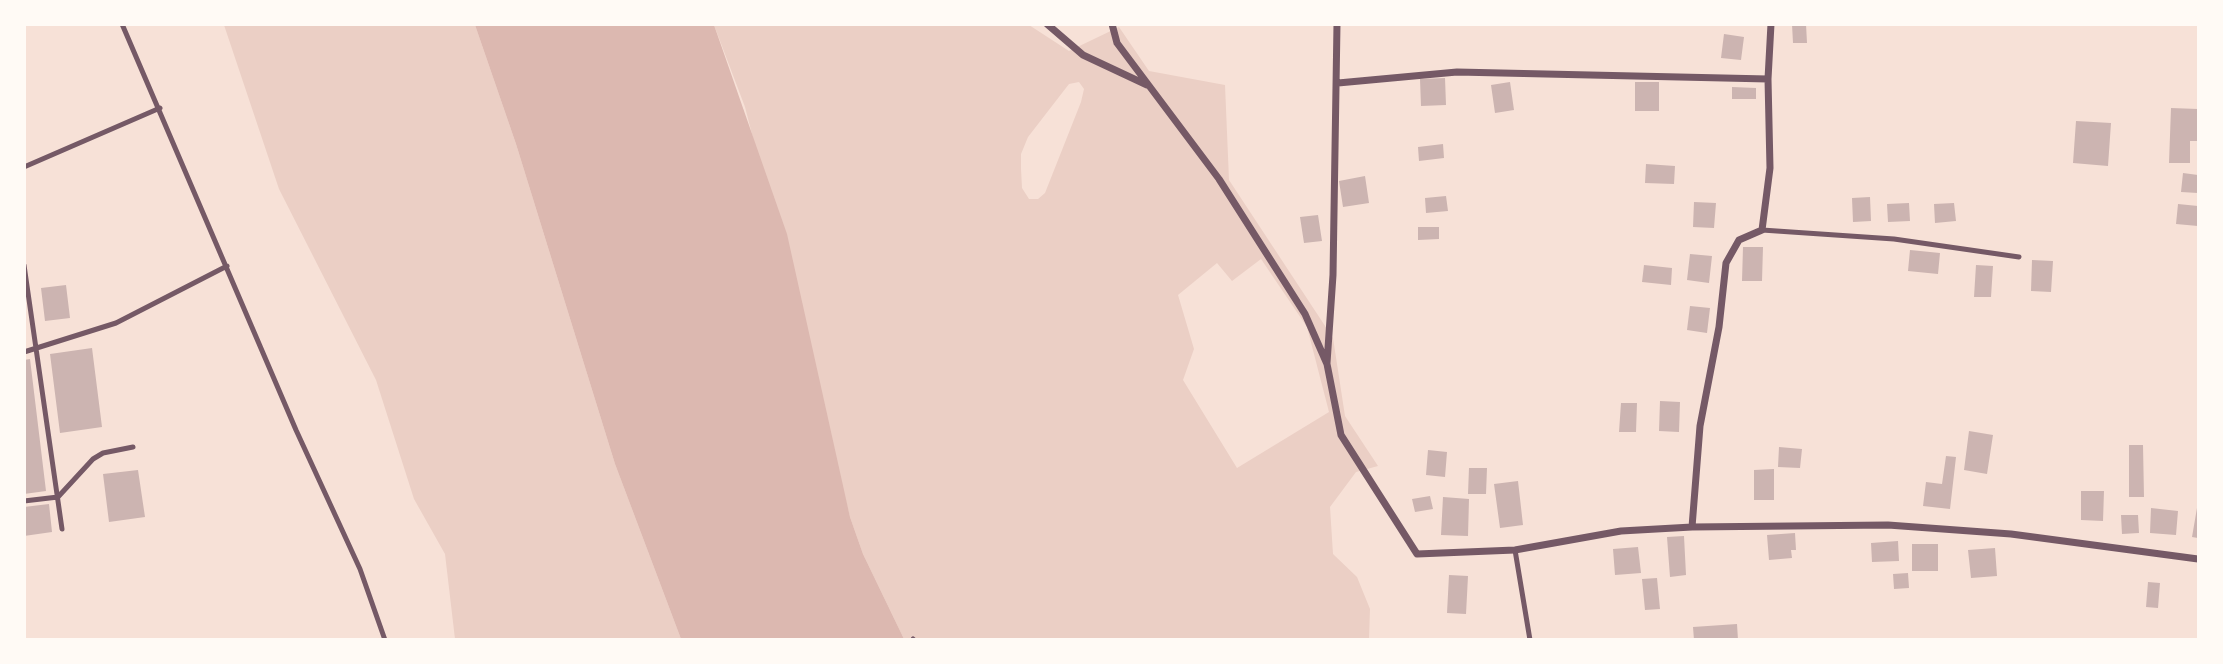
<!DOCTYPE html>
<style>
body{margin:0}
#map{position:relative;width:2223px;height:664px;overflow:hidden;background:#f7e1d7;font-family:"PT Serif",serif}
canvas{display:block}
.frame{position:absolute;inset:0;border:26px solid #fffaf5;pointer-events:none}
</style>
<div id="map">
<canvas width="2223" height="664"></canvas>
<div class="frame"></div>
</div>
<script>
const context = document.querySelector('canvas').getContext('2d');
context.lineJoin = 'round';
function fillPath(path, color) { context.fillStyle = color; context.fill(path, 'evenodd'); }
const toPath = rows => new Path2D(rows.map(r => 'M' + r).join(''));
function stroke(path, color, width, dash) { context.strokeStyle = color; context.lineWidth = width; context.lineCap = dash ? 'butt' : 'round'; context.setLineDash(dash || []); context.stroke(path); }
const green = toPath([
 [224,25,475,25,516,144,615,464,681,639,455,639,445,554,414,499,376,380,279,189],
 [714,25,1029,25,1069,51,1119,27,1149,71,1225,85,1229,180,1333,338,1345,416,1378,466,1356,472,1330,507,1333,554,1357,577,1370,609,1369,639,904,639,863,554,850,517,745,107],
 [1079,82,1084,89,1081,102,1045,193,1038,199,1029,199,1022,188,1021,169,1021,154,1028,137,1069,84],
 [1261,259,1307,327,1329,412,1237,468,1183,380,1194,349,1178,295,1217,263,1232,281]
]);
const water = toPath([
 [475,25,714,25,787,234,850,517,863,554,904,639,681,639,615,464,516,144]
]);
const building = toPath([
 [1792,24,1806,24,1807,43,1793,43],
 [1724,34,1744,37,1741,60,1721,58],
 [1445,78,1446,105,1421,106,1420,79],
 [1510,82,1514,110,1495,113,1491,85],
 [1635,82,1659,82,1659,111,1635,111],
 [1732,87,1756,88,1756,99,1732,99],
 [2171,108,2198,109,2198,141,2190,141,2190,163,2169,163],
 [2076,121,2111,123,2108,166,2073,163],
 [1443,144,1444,158,1419,161,1418,147],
 [1646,164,1675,166,1674,184,1645,183],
 [2183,173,2198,175,2198,193,2181,192],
 [1365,176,1369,203,1343,207,1339,181],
 [1446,196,1448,211,1426,213,1425,198],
 [1870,197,1871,221,1853,222,1852,198],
 [1694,202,1716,203,1714,228,1693,227],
 [1909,203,1910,221,1888,222,1887,204],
 [1954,203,1956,221,1935,223,1934,204],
 [2178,204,2198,206,2198,226,2176,224],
 [1318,215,1322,241,1304,243,1300,217],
 [1418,227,1439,227,1439,239,1418,240],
 [1743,247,1763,247,1762,281,1742,281],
 [1910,250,1940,253,1938,274,1908,271],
 [1690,254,1712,256,1709,283,1687,280],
 [2032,260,2053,261,2051,292,2031,291],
 [1644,265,1672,268,1671,285,1642,282],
 [1976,265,1993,266,1991,297,1974,297],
 [66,285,70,318,45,321,41,288],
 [1690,306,1710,308,1707,333,1687,330],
 [92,348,102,427,60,433,50,354],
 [30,359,46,491,24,494,24,360],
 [1660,401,1680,402,1679,432,1659,431],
 [1621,403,1637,403,1636,432,1619,432],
 [1969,431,1993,435,1987,474,1964,470],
 [2129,445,2143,445,2144,497,2129,497],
 [1779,447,1802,449,1800,468,1778,467],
 [1428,450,1447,452,1445,477,1426,475],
 [1946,456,1956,457,1950,509,1923,506,1926,482,1942,484],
 [1469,468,1487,468,1486,494,1468,494],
 [1774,469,1774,500,1754,500,1754,470],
 [138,470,145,517,109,522,103,474],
 [1518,481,1523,525,1500,528,1494,484],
 [2081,491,2104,491,2103,521,2081,520],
 [1430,496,1433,509,1415,512,1412,499],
 [1443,497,1469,499,1468,536,1441,535],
 [49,504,52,532,24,536,24,507],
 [2151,508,2178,511,2176,535,2150,533],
 [2197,508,2198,508,2198,538,2192,537],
 [2121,515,2138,515,2139,533,2122,534],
 [1795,533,1796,550,1791,550,1792,558,1769,560,1767,535],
 [1684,536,1686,575,1670,577,1667,537],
 [1898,541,1899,561,1872,562,1871,543],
 [1912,544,1938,544,1938,571,1912,571],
 [1638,547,1641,573,1615,575,1613,549],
 [1995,548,1997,576,1971,578,1968,550],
 [1908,573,1909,588,1894,589,1893,574],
 [1449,575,1468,576,1466,614,1447,613],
 [1657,578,1660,609,1645,610,1642,579],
 [2148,582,2160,583,2158,608,2146,607],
 [1737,624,1738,640,1694,640,1693,627]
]);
const service = toPath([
 [122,24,296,430,360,569,385,640],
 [24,167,160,108],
 [1762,230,1894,239,2019,257],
 [24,265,62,529],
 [24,352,116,323,227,266],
 [24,501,58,497,93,459,103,453,133,447],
 [1515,550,1530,640],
 [913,639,914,640]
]);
const minor = toPath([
 [1047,24,1083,55,1147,85],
 [1112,24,1117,43,1219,179,1305,314,1327,364,1341,435,1417,554,1515,550,1621,531,1692,527,1888,525,2011,534,2198,559],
 [1338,83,1457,72,1768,79],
 [1327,363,1333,275,1337,24],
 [1692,527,1700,426,1719,327,1726,263,1739,240,1762,230,1770,168,1768,79,1771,24]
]);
fillPath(green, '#ebcfc5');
fillPath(water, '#dcb8b0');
fillPath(building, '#ccb4b1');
stroke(service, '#755966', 5);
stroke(minor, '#755966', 7);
</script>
